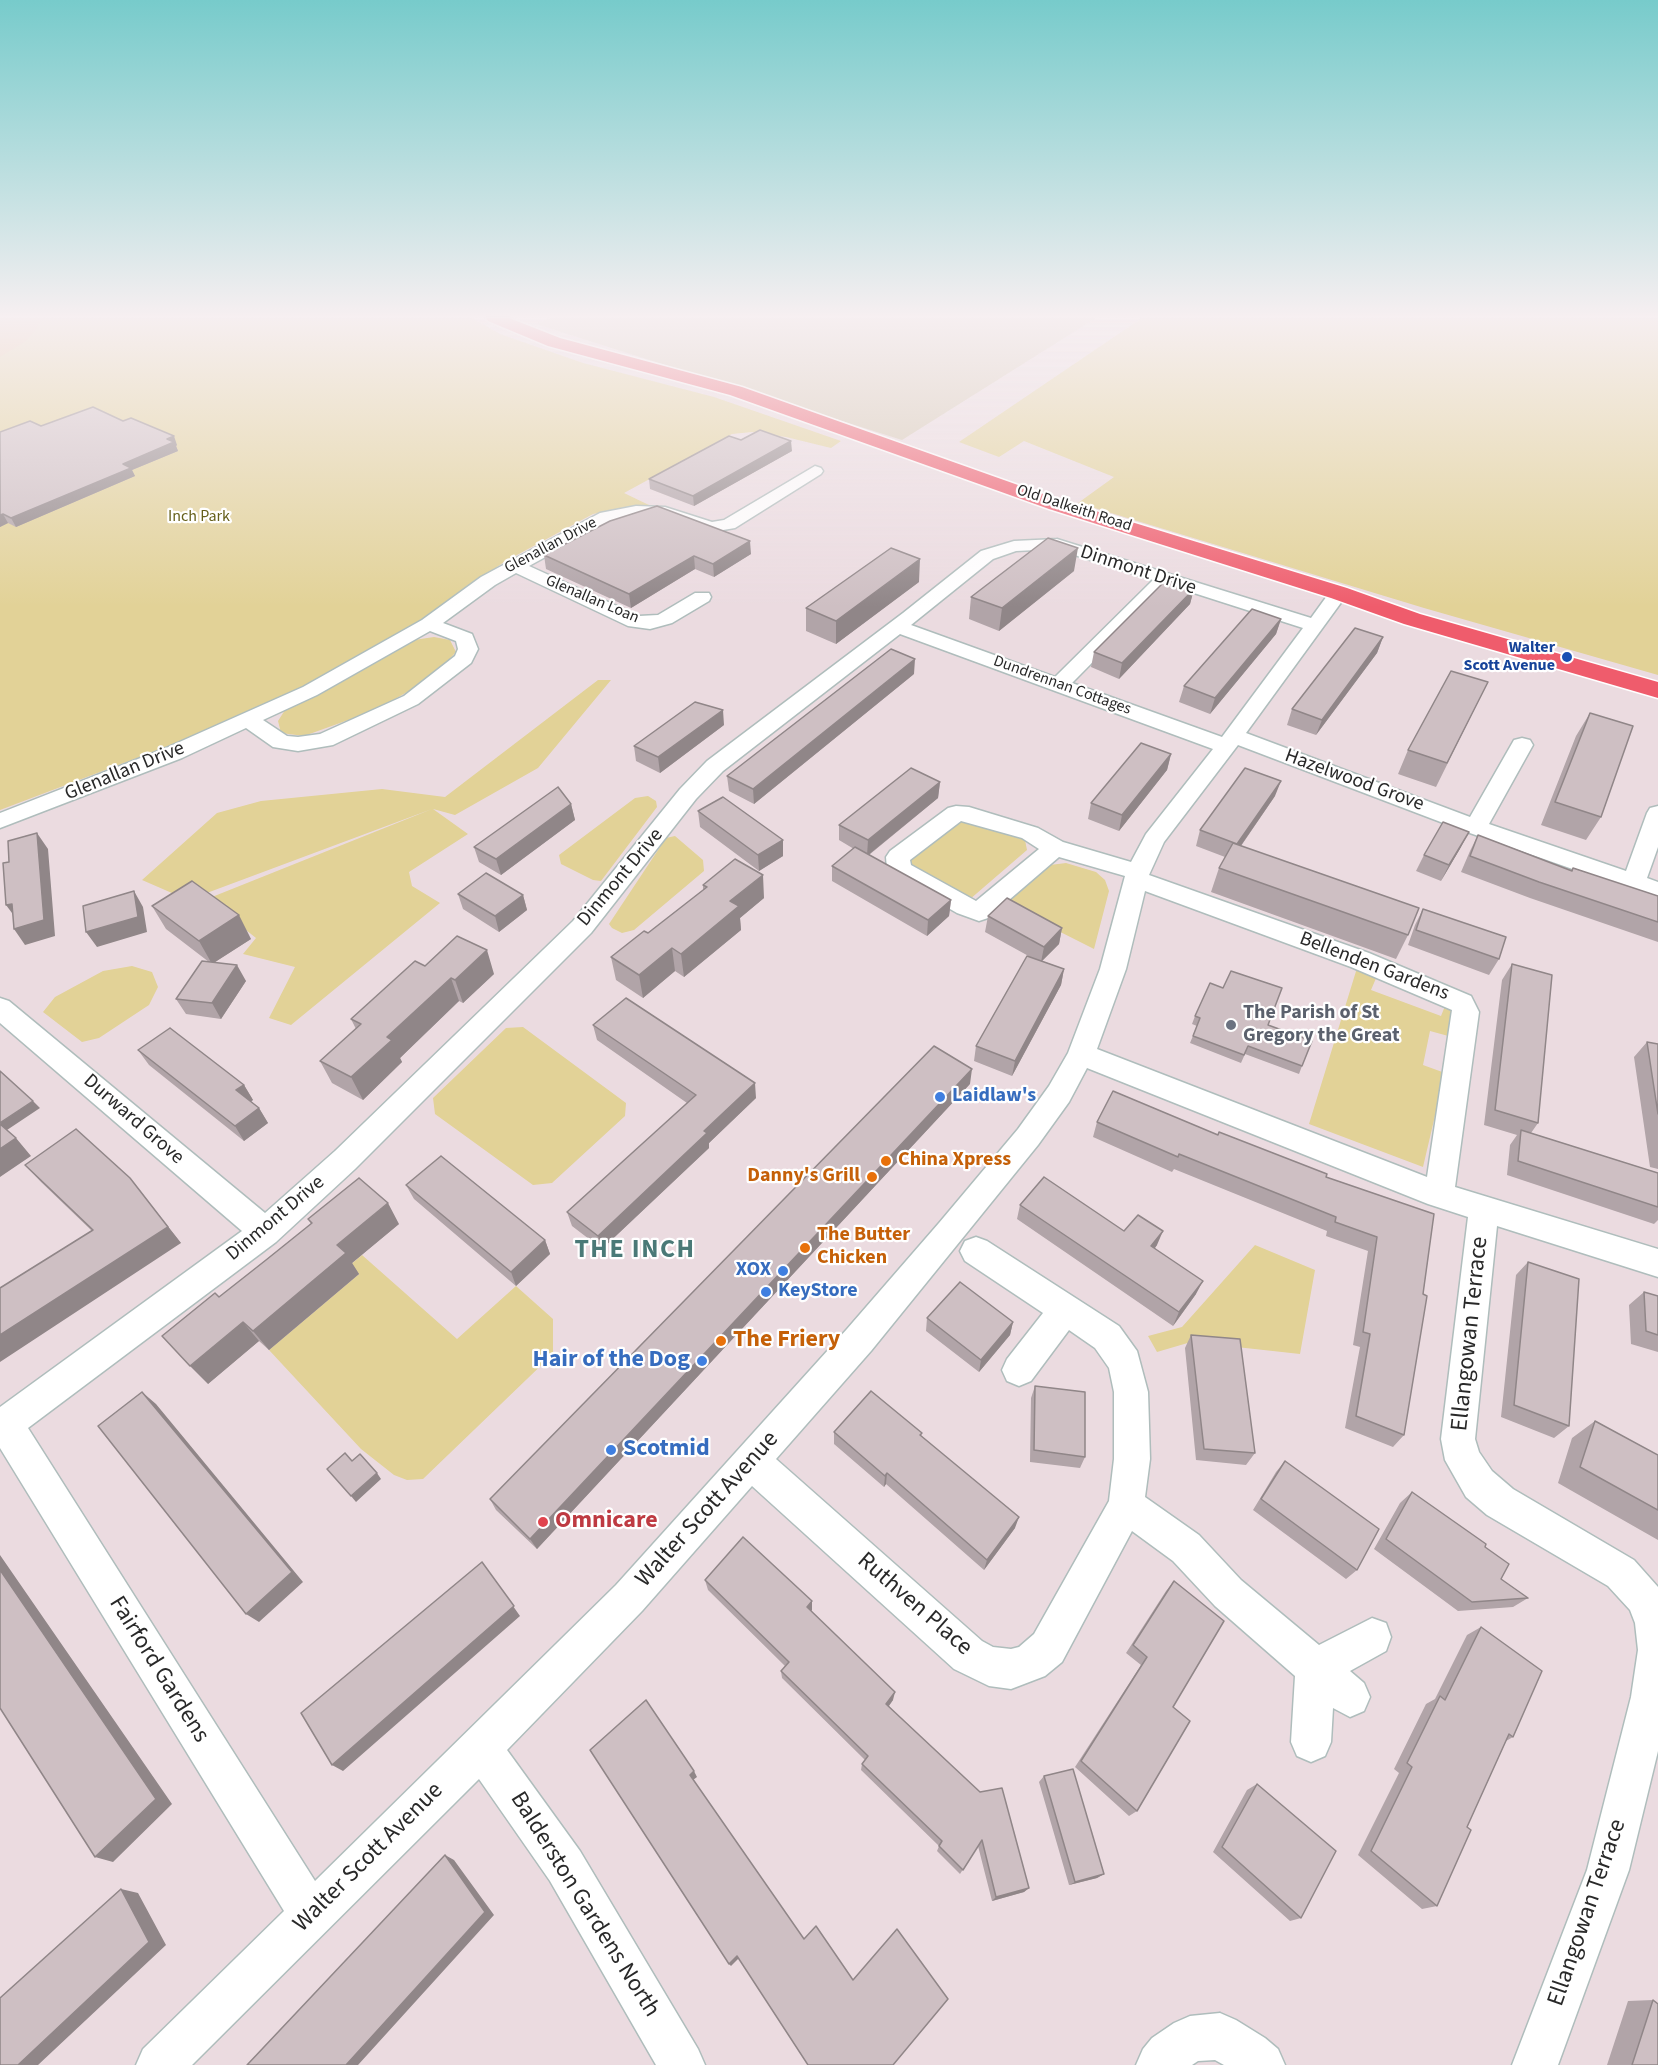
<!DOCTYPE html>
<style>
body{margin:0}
canvas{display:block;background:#ebdbe0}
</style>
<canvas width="1658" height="2065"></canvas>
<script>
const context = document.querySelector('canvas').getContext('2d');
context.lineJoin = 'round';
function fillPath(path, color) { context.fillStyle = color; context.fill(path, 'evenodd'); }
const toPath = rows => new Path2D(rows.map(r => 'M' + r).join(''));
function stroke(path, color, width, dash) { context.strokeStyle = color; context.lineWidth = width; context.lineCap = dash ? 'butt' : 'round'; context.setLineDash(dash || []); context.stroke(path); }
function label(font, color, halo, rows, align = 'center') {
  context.font = font + ' "Source Sans 3",sans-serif'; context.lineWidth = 4.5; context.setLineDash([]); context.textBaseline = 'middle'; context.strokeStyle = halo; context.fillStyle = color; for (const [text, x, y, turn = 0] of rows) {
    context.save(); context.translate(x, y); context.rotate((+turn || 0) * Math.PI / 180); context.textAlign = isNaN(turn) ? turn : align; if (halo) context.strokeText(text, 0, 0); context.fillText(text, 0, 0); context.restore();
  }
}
const green = toPath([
 [0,318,472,318,500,334,583,363,714,397,841,441,831,448,786,437,752,432,732,434,624,493,651,506,626,507,593,514,504,562,420,622,329,676,208,731,0,810],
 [1142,318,1658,318,1658,675,1424,608,1078,503,1114,477,1024,441,999,457,959,442],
 [434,637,450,640,456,652,433,677,376,710,304,736,281,733,278,721,285,710,414,640],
 [598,680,611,680,538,768,455,815,433,809,468,834,409,872,412,886,440,903,291,1025,269,1018,295,967,243,954,256,938,207,899,432,809,188,900,142,880,217,813,261,801,382,789,445,797],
 [648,796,656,801,657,807,601,881,593,880,561,864,559,855,635,798],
 [959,820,1025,840,1027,850,969,900,912,866,909,856],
 [675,836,703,860,704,871,634,930,622,933,612,928,609,924,666,838],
 [1066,863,1096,872,1105,880,1109,891,1094,949,1001,902,1050,865],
 [132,966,152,972,158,987,149,1005,99,1038,82,1042,43,1012,55,997,103,971],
 [1357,968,1377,976,1371,990,1441,1016,1447,1001,1453,1008,1452,1037,1430,1031,1423,1065,1445,1073,1423,1167,1309,1124],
 [523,1027,626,1103,625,1116,552,1183,533,1185,435,1114,433,1098,506,1028],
 [1255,1245,1315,1270,1300,1354,1191,1342,1157,1352,1148,1336,1182,1327],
 [362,1255,457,1339,516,1286,553,1319,553,1354,423,1479,407,1480,394,1475,361,1449,269,1350,359,1274,350,1265]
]);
const cemetery = toPath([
 [550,318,1096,318,902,440,536,324]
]);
const pitch = toPath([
 [0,318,42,318,36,329,26,341,0,357]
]);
const minor = toPath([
 [815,466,821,468,823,471,821,474,735,528,711,532,663,517,636,516,611,521,529,566,639,616,658,615,695,593,709,593,711,597,709,601,672,623,650,629,628,626,516,573,495,585,443,623,472,634,478,649,471,663,418,704,333,745,298,751,273,747,246,728,182,758,0,828,0,813,166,748,303,687,422,620,481,577,600,513,636,506,665,507,712,522,724,520,815,466],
 [430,631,456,641,458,649,455,656,404,696,320,734,298,737,287,736,263,720,317,695,430,631],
 [1057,539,1311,618,1332,589,1346,589,1348,593,1246,733,1470,817,1514,740,1522,738,1530,740,1533,745,1489,824,1626,871,1647,813,1650,808,1658,806,1658,847,1647,878,1658,882,1658,899,1467,832,1238,745,1164,842,1149,875,1369,953,1471,996,1479,1012,1455,1187,1658,1249,1658,1277,1497,1226,1475,1439,1479,1452,1492,1471,1513,1489,1634,1560,1658,1587,1658,1751,1629,1870,1558,2065,1512,2065,1587,1870,1631,1697,1638,1650,1635,1623,1630,1610,1608,1586,1487,1515,1466,1497,1445,1460,1441,1439,1468,1217,1428,1204,1087,1068,1069,1102,1038,1145,871,1351,776,1459,982,1641,993,1647,1011,1649,1019,1647,1034,1634,1109,1501,1114,1459,1114,1392,1109,1368,1095,1348,1069,1330,1031,1381,1019,1386,1007,1381,1002,1370,1007,1359,1043,1313,965,1261,960,1251,965,1241,976,1237,987,1241,1119,1326,1137,1351,1148,1392,1150,1459,1145,1497,1199,1535,1241,1580,1319,1645,1372,1618,1386,1623,1391,1637,1386,1651,1350,1671,1364,1683,1370,1697,1364,1711,1350,1717,1333,1708,1331,1742,1325,1756,1311,1762,1297,1756,1291,1742,1295,1676,1215,1606,1173,1561,1132,1531,1062,1662,1045,1676,1011,1689,989,1686,954,1669,752,1486,642,1611,507,1750,580,1851,698,2049,705,2065,656,2065,550,1881,479,1779,192,2065,136,2065,143,2049,284,1911,0,1448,0,1407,242,1231,0,1023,0,998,9,1001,265,1213,335,1151,573,921,680,789,707,761,903,613,981,551,1014,541,1057,539],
 [1056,549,1153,580,1055,677,911,625,993,559,1016,551,1056,549],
 [1169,585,1303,628,1222,737,1072,683,1169,585],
 [900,634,1213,749,1146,834,1131,862,1063,842,1038,828,969,807,956,806,948,808,890,851,886,857,887,869,891,875,957,913,979,921,988,918,1059,857,1125,876,1100,969,1068,1053,1049,1086,1018,1129,939,1223,847,1329,616,1585,315,1881,28,1428,276,1242,355,1169,591,933,696,799,723,771,900,634],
 [961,821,1022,838,1039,849,976,901,911,865,910,860,961,821],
 [1145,891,1351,967,1452,1010,1427,1177,1097,1049,1126,969,1145,891],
 [1220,2013,1236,2020,1265,2038,1278,2049,1285,2065,1224,2065,1215,2060,1198,2061,1192,2065,1136,2065,1143,2049,1152,2038,1174,2023,1190,2016,1220,2013]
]);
const primary = toPath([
 [486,318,509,318,560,338,742,387,1063,501,1347,588,1420,614,1658,682,1658,698,1404,624,1331,598,1049,509,730,395,548,346,488,321,486,318]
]);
const wall = toPath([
 [41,426,177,445,176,446,178,451,132,470,135,476,16,527,8,523,0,527,0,432],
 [741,440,792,451,694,506,650,489,649,479],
 [751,554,714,577,695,569,631,608,546,569,544,555],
 [1074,571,999,631,969,619,971,597],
 [919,582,836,644,806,631,806,608],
 [1194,589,1190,604,1119,679,1091,667,1094,652],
 [1281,619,1276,634,1210,714,1179,702,1184,686],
 [1383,637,1377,653,1316,735,1287,725,1292,709],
 [914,674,754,804,729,791,727,776],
 [1488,682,1436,787,1398,774,1408,750],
 [1590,713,1601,817,1586,840,1541,825,1576,736],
 [724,725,660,773,636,761,634,746],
 [1171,754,1167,770,1119,831,1088,819,1091,803],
 [940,782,938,798,869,855,951,900,949,916,927,936,832,881,832,866,854,849,839,840,839,825],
 [1275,796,1241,846,1408,935,1396,959,1211,892,1219,868,1225,857,1196,846,1200,830],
 [571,804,575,820,501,875,479,862,474,847],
 [698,811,783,840,783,856,759,871,700,827],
 [1478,835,1571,870,1573,868,1658,896,1658,942,1530,898,1461,872,1470,851],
 [1461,847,1441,881,1416,871,1424,855],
 [703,885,764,898,740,918,741,930,684,977,675,971,643,998,616,980,611,957,648,933,703,890],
 [458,894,523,895,527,910,499,932,463,909],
 [152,906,251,939,215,962,246,981,221,1019,186,1014,176,999,209,962,166,929],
 [1423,909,1499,959,1489,975,1408,945,1415,925],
 [988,916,1062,928,1059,944,1042,961,1064,969,1061,985,1012,1076,974,1061,976,1046,1034,959,985,932],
 [1512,964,1538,1123,1531,1133,1658,1173,1658,1220,1654,1224,1507,1175,1510,1145,1517,1135,1484,1125,1502,980],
 [425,966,494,974,463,1003,459,1001,400,1058,402,1062,363,1100,332,1083,320,1061,356,1029,351,1019],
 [1195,1016,1268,1025,1302,1066,1299,1074,1245,1054,1241,1063,1190,1043,1197,1026,1192,1024],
 [593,1025,756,1098,709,1143,709,1148,602,1249,572,1226,567,1212,687,1103,597,1040],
 [1647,1042,1658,1044,1658,1169,1650,1167,1634,1057],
 [138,1050,244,1085,253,1100,251,1101,259,1108,268,1123,244,1141,149,1065],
 [970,1084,537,1549,496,1510,490,1499],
 [1097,1122,1218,1135,1326,1177,1434,1214,1404,1435,1393,1447,1345,1428,1360,1347,1353,1345,1368,1251,1326,1236,1327,1231,1174,1169,1172,1172,1093,1137],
 [25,1165,143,1195,181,1243,92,1231,41,1182],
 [406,1185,545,1240,550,1254,516,1286,414,1199],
 [1020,1205,1124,1231,1157,1245,1155,1248,1196,1294,1173,1326,1017,1219],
 [308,1219,399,1224,352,1263,359,1274,269,1350,259,1341,208,1384,219,1297,311,1224],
 [1528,1262,1569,1426,1554,1438,1501,1417,1516,1275],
 [1644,1292,1658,1296,1658,1352,1631,1344,1629,1305],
 [927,1318,1013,1322,1010,1335,979,1372,926,1331],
 [1191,1335,1255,1453,1246,1465,1196,1460,1185,1348],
 [1035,1386,1085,1457,1080,1468,1030,1462,1031,1398],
 [1595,1421,1658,1455,1658,1540,1558,1483,1572,1438],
 [834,1432,922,1433,921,1436,1015,1528,984,1570,886,1484,884,1487,834,1444],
 [1285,1461,1357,1570,1346,1579,1253,1510,1276,1472],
 [1412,1492,1485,1547,1501,1579,1528,1598,1513,1607,1458,1611,1374,1549,1400,1503],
 [705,1580,812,1601,811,1611,893,1700,889,1706,1029,1888,1024,1892,992,1901,978,1846,960,1874,937,1851,939,1846,861,1770,862,1764,865,1760,782,1678,781,1671,785,1666,708,1590],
 [1174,1581,1173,1707,1137,1811,1129,1816,1075,1767,1141,1665,1126,1653,1166,1591],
 [1481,1627,1513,1737,1506,1741,1467,1827,1437,1906,1422,1909,1358,1855,1399,1773,1394,1769,1426,1704,1435,1699,1467,1635],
 [1044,1776,1104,1874,1097,1878,1069,1885,1039,1782],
 [1257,1784,1301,1918,1290,1921,1213,1852,1247,1790],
 [1653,2000,1658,2065,1607,2065,1628,2001]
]);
const shadedWall = toPath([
 [174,436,177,445,176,446,178,451,132,470,135,476,16,527,11,518,123,464,167,439],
 [791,441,792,451,694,506,693,496],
 [3,514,8,523,0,527,0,515],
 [750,541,751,554,714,577,713,564],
 [1078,548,1074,571,999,631,1002,608],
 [694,556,695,569,631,608,629,594],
 [920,559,919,582,836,644,836,621],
 [1194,589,1190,604,1119,679,1122,663],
 [1281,619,1276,634,1210,714,1215,698],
 [1383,637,1377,653,1316,735,1322,720],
 [915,659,914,674,754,804,753,789],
 [723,710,724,725,660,773,658,757],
 [1171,754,1167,770,1119,831,1122,815],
 [1281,781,1275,796,1231,860,1237,844],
 [940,782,938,798,867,856,868,840],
 [571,804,575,820,501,875,496,859],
 [1469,832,1461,847,1441,881,1449,865],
 [37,833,48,849,55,936,25,945,14,929],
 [783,840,783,856,759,871,758,855],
 [763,875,764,898,740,918,741,930,684,977,681,954,730,901],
 [134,891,143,907,147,932,97,947,86,932],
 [523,895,527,910,499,932,495,916],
 [951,900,949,916,927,936,928,920],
 [12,904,18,921,6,905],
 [239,915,251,939,212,964,199,941],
 [1062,928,1059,944,1041,962,1044,947],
 [672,948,675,971,643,998,639,975],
 [487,950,494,974,463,1003,455,980],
 [237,965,246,981,221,1019,212,1003],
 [1064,969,1061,985,1012,1076,1015,1061],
 [451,978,459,1001,400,1058,402,1062,363,1100,351,1077,387,1037],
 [972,1069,970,1084,537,1549,530,1539],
 [755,1083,756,1098,709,1143,709,1148,602,1249,598,1236,704,1131],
 [244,1085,253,1100,246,1105,236,1090],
 [33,1101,40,1108,4,1132,0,1123],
 [259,1108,268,1123,244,1141,235,1126],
 [16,1138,31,1156,0,1177,0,1149],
 [130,1178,181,1243,0,1362,0,1335,168,1227],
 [388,1203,399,1224,352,1263,359,1274,269,1350,253,1331,337,1245],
 [1163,1231,1157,1245,1146,1260,1151,1246],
 [545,1240,550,1254,516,1286,511,1272],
 [1203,1281,1196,1294,1173,1326,1179,1312],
 [243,1322,259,1341,208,1384,190,1366],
 [1013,1322,1010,1335,979,1372,981,1360],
 [142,1392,156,1404,303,1582,259,1622,246,1614],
 [377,1473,381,1479,356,1502,351,1496],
 [887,1473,886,1484,884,1487,885,1476],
 [1019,1517,1015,1528,984,1570,987,1560],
 [0,1555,172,1804,113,1862,95,1857,0,1570],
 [482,1562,520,1616,343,1771,332,1765],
 [812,1601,812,1610,807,1616,807,1607],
 [895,1692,893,1700,885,1711,886,1704],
 [694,1771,697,1777,693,1780,690,1775],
 [445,1855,454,1860,494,1915,358,2065,346,2065],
 [1104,1874,1097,1878,1069,1885,1075,1882],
 [1029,1888,1024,1892,992,1901,996,1897],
 [121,1889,138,1893,166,1945,38,2065,18,2065],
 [737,1956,739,1958,731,1966,729,1964]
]);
const building = toPath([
 [93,407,123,421,131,418,174,436,167,439,174,442,123,464,131,468,11,518,3,514,0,515,0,432,30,421,41,426,93,407],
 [760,430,791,441,693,496,649,479,729,436,741,440,760,430],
 [657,506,750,541,713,564,694,556,629,594,544,555,610,521,657,506],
 [1048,538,1078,548,1002,608,971,597,1048,538],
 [891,548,920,559,836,621,806,608,891,548],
 [1166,580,1194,589,1122,663,1094,652,1166,580],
 [1252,609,1281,619,1215,698,1184,686,1252,609],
 [1355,628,1383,637,1322,720,1292,709,1355,628],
 [891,649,915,659,753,789,727,776,891,649],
 [1451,671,1488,682,1447,763,1408,750,1451,671],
 [695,702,723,710,658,757,634,746,695,702],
 [1590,713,1633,726,1601,817,1555,802,1590,713],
 [1141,743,1171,754,1122,815,1091,803,1141,743],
 [911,768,940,782,868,840,839,825,911,768],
 [1245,768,1281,781,1237,844,1200,830,1245,768],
 [558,787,571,804,496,859,474,847,558,787],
 [723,797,783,840,758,855,698,811,723,797],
 [1443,822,1469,832,1449,865,1424,855,1443,822],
 [37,833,44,920,14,929,12,904,6,905,3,863,9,862,8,841,37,833],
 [1478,835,1572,871,1573,868,1658,896,1658,922,1539,882,1470,856,1478,835],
 [1233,843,1419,908,1408,935,1219,868,1233,843],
 [855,847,951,900,928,920,832,866,855,847],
 [735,859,763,875,730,901,739,906,681,954,672,948,639,975,611,957,644,931,648,933,707,887,703,885,735,859],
 [486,873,523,895,495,916,458,894,486,873],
 [192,881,239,915,199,941,152,906,192,881],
 [134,891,138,917,86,932,83,906,134,891],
 [1007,898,1062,928,1044,947,988,916,1007,898],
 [1423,909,1506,937,1499,959,1416,930,1423,909],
 [457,936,487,950,455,980,451,978,387,1037,392,1040,351,1077,320,1061,361,1024,351,1019,415,961,425,966,457,936],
 [1027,956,1064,969,1015,1061,976,1046,1027,956],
 [202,961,237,965,212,1003,176,999,202,961],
 [1512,964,1552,975,1538,1123,1495,1110,1512,964],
 [1231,971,1282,988,1268,1025,1312,1041,1302,1066,1248,1046,1244,1055,1193,1036,1200,1018,1195,1016,1210,983,1223,988,1231,971],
 [626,998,755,1083,704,1131,707,1133,598,1236,567,1212,696,1095,593,1025,626,998],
 [170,1028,244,1085,236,1090,259,1108,235,1126,138,1050,170,1028],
 [1647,1042,1658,1044,1658,1114,1647,1042],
 [934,1046,972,1069,530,1539,490,1499,934,1046],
 [0,1071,33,1101,0,1123,0,1071],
 [1113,1091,1218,1135,1219,1132,1327,1174,1326,1177,1434,1214,1423,1294,1427,1296,1404,1435,1356,1416,1370,1334,1363,1332,1377,1237,1335,1222,1336,1217,1179,1154,1178,1157,1097,1122,1113,1091],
 [0,1124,16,1138,0,1149,0,1124],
 [76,1129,130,1178,168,1227,0,1335,0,1288,93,1230,25,1165,76,1129],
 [1521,1130,1658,1173,1658,1207,1518,1161,1521,1130],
 [441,1156,545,1240,511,1272,406,1185,441,1156],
 [1044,1177,1124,1231,1138,1215,1163,1231,1151,1246,1203,1281,1179,1312,1020,1205,1044,1177],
 [359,1178,388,1203,337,1245,346,1253,253,1331,243,1322,190,1366,162,1336,215,1293,219,1297,266,1260,312,1223,308,1219,359,1178],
 [1528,1262,1579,1279,1569,1426,1514,1405,1528,1262],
 [960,1282,1013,1322,981,1360,927,1318,960,1282],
 [1644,1292,1658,1296,1658,1335,1646,1331,1644,1292],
 [1191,1335,1240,1339,1255,1453,1204,1449,1191,1335],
 [1035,1386,1085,1392,1085,1457,1034,1450,1035,1386],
 [871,1391,922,1433,920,1435,1019,1517,987,1560,887,1473,885,1476,834,1432,871,1391],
 [142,1392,292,1572,246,1614,98,1426,142,1392],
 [1595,1421,1658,1455,1658,1510,1580,1467,1595,1421],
 [345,1453,352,1461,360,1454,377,1473,351,1496,327,1469,345,1453],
 [1285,1461,1379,1529,1357,1570,1261,1499,1285,1461],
 [1412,1492,1486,1544,1485,1547,1509,1564,1501,1579,1528,1598,1472,1602,1386,1539,1412,1492],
 [743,1537,812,1601,807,1607,895,1692,886,1704,980,1792,1002,1788,1029,1888,996,1897,982,1840,963,1870,939,1846,942,1841,862,1764,868,1756,781,1671,789,1662,705,1580,743,1537],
 [482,1562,514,1606,332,1765,301,1713,482,1562],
 [0,1570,156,1799,95,1857,0,1708,0,1570],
 [1174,1581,1224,1621,1173,1707,1190,1721,1137,1811,1081,1761,1147,1657,1133,1645,1174,1581],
 [1481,1627,1542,1671,1513,1737,1509,1734,1467,1827,1471,1830,1437,1906,1371,1851,1412,1767,1407,1763,1440,1696,1445,1700,1481,1627],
 [646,1700,694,1771,690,1775,804,1939,816,1926,853,1980,897,1929,948,1999,893,2065,808,2065,737,1956,729,1964,590,1750,646,1700],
 [1073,1769,1104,1874,1075,1882,1044,1776,1073,1769],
 [1257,1784,1336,1851,1301,1918,1222,1847,1257,1784],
 [445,1855,485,1912,346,2065,247,2065,445,1855],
 [121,1889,149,1942,18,2065,0,2065,0,1998,121,1889],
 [1653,2000,1658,2004,1658,2065,1632,2065,1653,2000]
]);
const markers = [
 [1567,657,6,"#1a4fb4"],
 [1231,1025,6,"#6b7280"],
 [940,1097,6,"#3f7fe0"],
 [886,1161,6,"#e8710a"],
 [872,1177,6,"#e8710a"],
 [805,1248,6,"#e8710a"],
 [783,1271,6,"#3f7fe0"],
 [766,1292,6,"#3f7fe0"],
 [721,1341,6,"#e8710a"],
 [702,1361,6,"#3f7fe0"],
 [611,1450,6,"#3f7fe0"],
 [543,1522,6,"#e0444e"]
];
const farStreetnames = [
 ["Old Dalkeith Road",1074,509,18],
 ["Glenallan Drive",551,546,-28],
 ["Glenallan Loan",592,600,23],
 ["Dundrennan Cottages",1062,686,20]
];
const farParknames = [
 ["Inch Park",199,517]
];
const farTransitnames = [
 ["Walter",1555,648],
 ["Scott Avenue",1555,666]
];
const streetNames = [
 ["Dinmont Drive",1138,571,18],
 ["Glenallan Drive",125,772,-22],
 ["Hazelwood Grove",1354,781,20],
 ["Dinmont Drive",621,878,-50],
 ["Bellenden Gardens",1374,967,21],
 ["Durward Grove",133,1120,41],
 ["Dinmont Drive",276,1219,-40]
];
const worshipNames = [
 ["The Parish of St",1243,1014],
 ["Gregory the Great",1243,1037]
];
const shopNames = [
 ["Laidlaw's",952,1097],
 ["XOX",771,1271,"right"],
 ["KeyStore",778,1292]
];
const foodNames = [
 ["China Xpress",898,1161],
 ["Danny's Grill",860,1177,"right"],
 ["The Butter",817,1236],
 ["Chicken",817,1259]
];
const nearStreetnames = [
 ["Ellangowan Terrace",1471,1334,-84],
 ["Walter Scott Avenue",708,1510,-48],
 ["Ruthven Place",914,1605,41],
 ["Fairford Gardens",158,1670,58],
 ["Walter Scott Avenue",369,1858,-45],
 ["Balderston Gardens North",584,1905,58],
 ["Ellangowan Terrace",1588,1913,-71]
];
const nearFoodnames = [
 ["The Friery",733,1341]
];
const nearShopnames = [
 ["Hair of the Dog",690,1361],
 ["Scotmid",623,1450,"left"]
];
const nearHealthnames = [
 ["Omnicare",555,1522]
];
const districtNames = [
 ["THE INCH",635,1251]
];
fillPath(green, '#e2d297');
fillPath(cemetery, '#d5c8b2');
fillPath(pitch, '#e9c293');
stroke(minor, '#afbdbc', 3);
stroke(primary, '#fff', 3);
fillPath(minor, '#fff');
fillPath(primary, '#ef5c6c');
fillPath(wall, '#b1a4a8');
fillPath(shadedWall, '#908688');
fillPath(building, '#cebfc3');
stroke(building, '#908688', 1.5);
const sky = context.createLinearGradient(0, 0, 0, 607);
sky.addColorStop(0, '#77cbcb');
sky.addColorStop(0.52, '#f6eff1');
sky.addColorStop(1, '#f6eff100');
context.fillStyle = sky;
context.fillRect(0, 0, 1658, 607);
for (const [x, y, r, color] of markers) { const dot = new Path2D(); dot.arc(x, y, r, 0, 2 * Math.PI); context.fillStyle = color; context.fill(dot); stroke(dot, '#fff', 2); }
label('16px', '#292929', '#fff', farStreetnames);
label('16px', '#655f1a', '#fff', farParknames);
label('bold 16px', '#164399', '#fff', farTransitnames, 'right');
label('20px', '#292929', '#fff', streetNames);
label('bold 20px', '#5b616d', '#fff', worshipNames, 'left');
label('bold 20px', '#366cbe', '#fff', shopNames, 'left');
label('bold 20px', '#c56008', '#fff', foodNames, 'left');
label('24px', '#292929', '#fff', nearStreetnames);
label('bold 24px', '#c56008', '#fff', nearFoodnames, 'left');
label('bold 24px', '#366cbe', '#fff', nearShopnames, 'right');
label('bold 24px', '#be3a42', '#fff', nearHealthnames, 'left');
context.letterSpacing = '1.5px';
label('bold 26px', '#4a7977', '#fff', districtNames);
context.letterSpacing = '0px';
</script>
